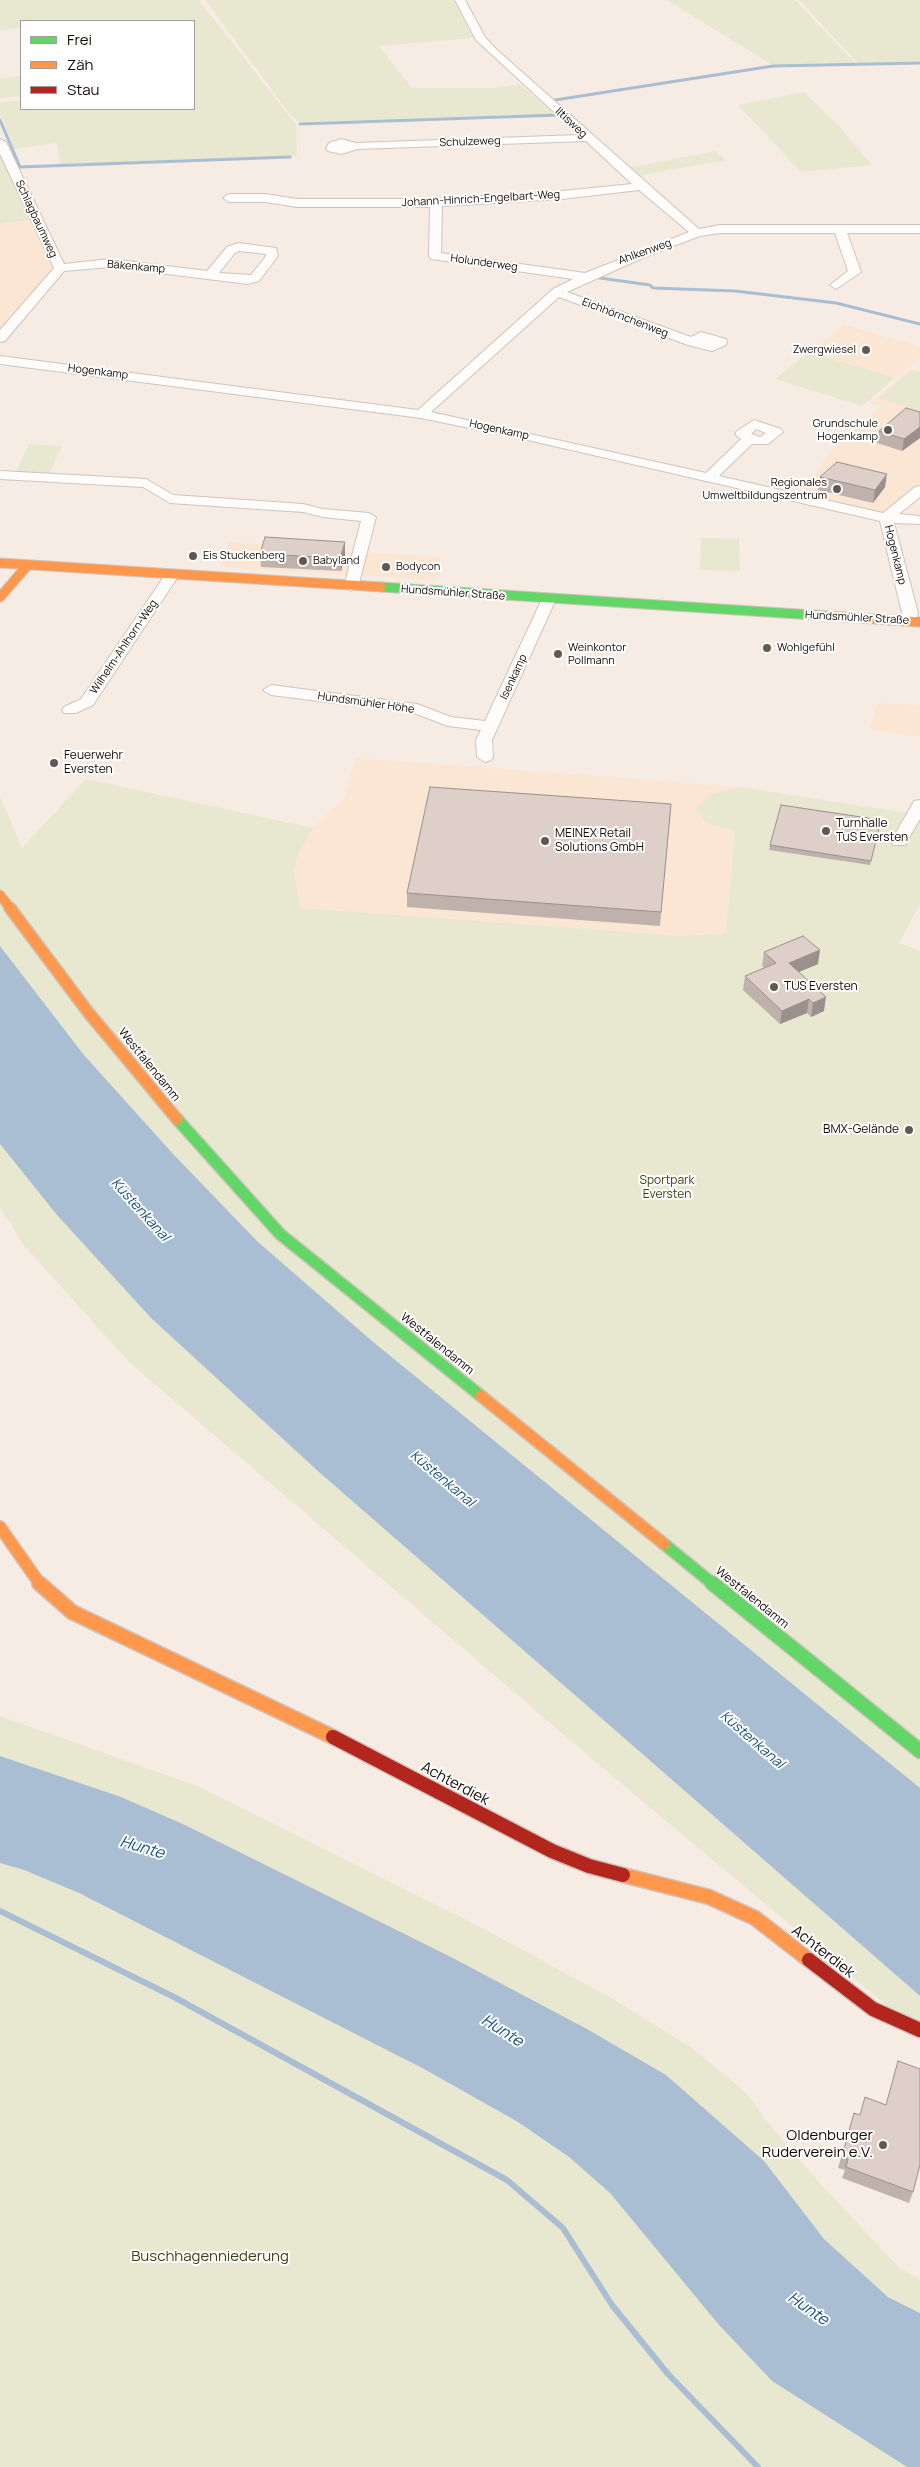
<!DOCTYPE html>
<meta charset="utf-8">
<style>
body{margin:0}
#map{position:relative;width:920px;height:2467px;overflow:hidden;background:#f7ece3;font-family:Manrope,sans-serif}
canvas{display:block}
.legend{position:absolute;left:20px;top:20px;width:175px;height:90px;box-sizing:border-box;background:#fff;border:1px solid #a19d9a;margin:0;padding:6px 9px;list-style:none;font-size:15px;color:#130902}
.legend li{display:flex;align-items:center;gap:10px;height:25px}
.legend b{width:25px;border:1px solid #a19d9a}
</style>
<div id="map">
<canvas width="920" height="2467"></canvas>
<ul class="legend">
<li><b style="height:6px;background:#63d668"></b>Frei</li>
<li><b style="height:6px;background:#ff974d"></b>Zäh</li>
<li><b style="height:6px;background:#b3261e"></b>Stau</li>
</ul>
</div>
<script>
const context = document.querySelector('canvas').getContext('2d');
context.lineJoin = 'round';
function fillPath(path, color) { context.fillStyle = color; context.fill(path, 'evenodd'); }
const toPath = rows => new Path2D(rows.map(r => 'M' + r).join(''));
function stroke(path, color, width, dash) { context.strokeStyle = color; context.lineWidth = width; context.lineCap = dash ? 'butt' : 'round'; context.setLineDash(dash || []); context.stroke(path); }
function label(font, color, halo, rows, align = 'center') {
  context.font = font + ' Manrope,sans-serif'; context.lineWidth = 4; context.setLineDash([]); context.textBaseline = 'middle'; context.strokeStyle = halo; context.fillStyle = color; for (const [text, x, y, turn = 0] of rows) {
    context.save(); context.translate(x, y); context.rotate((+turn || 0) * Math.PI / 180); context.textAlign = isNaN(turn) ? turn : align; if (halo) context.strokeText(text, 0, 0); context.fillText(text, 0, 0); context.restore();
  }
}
const built = toPath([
 [31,220,54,268,0,330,0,224],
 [845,325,920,347,920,358,895,378,809,352],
 [911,368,920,371,920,490,886,518,800,498,829,453,881,406,871,403],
 [229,542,298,546,297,549,441,557,436,580,220,567],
 [877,703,920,705,920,737,870,729],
 [356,758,740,787,714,793,707,823,735,831,726,933,683,936,299,908,294,871,298,854,313,828,344,798]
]);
const green = toPath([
 [0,0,199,0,296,125,297,156,60,164,57,143,14,149,0,113,0,103,21,100,21,109,194,109,194,21,21,21,21,28,0,30],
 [205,0,453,0,473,38,379,46,412,88,492,88,520,84,555,114,298,122,289,113],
 [667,0,795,0,855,63,771,64],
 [799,0,920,0,920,61,858,63],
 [21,76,21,96,0,98,0,78],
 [804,92,838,125,872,165,801,172,738,105],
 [0,150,5,161,31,220,0,224],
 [716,151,725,160,631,177,622,169],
 [809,352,895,378,862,406,775,379],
 [912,370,920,372,920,411,879,398],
 [29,444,62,446,49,474,16,472],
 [701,538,739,539,740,571,700,570],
 [86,779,313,828,298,854,294,871,300,908,683,936,726,933,735,831,707,823,695,809,714,793,740,787,920,815,920,904,899,943,920,951,920,1788,372,1341,257,1241,175,1156,84,1055,0,946,0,796,22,848],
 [0,1144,57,1215,151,1318,319,1472,920,1996,920,2030,906,2022,596,1762,128,1361,22,1243,0,1207],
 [0,1716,200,1787,471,1922,613,1999,692,2048,746,2093,774,2130,824,2188,899,2267,920,2280,920,2313,888,2297,824,2239,802,2211,666,2075,587,2029,453,1958,185,1825,0,1758],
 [0,1863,24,1870,79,1893,424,2069,518,2122,569,2157,610,2193,719,2325,772,2381,907,2467,0,2467]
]);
const water = toPath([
 [0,946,84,1055,175,1156,257,1241,372,1341,920,1788,920,1996,319,1472,151,1318,57,1215,0,1144],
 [0,1756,121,1797,185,1825,453,1958,587,2029,666,2075,764,2161,824,2239,888,2297,920,2313,920,2467,907,2467,772,2381,719,2325,610,2193,569,2157,518,2122,424,2069,79,1893,24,1870,0,1863]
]);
const streamFar1 = toPath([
 [555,100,773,66,920,63],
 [0,120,20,167,290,157],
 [300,124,559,115],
 [600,278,650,285,653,288,735,291,836,303,920,324]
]);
const stream = toPath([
 [0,1911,174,1997,507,2180,563,2228,612,2305,668,2374,758,2467]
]);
const street = toPath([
 [455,0,465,0,485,37,496,49,699,229,720,225,920,225,920,233,847,233,861,272,836,289,830,285,848,271,835,233,720,233,700,236,647,256,567,292,691,337,701,332,726,339,727,342,726,345,712,351,688,345,559,297,431,412,706,473,741,439,735,434,737,431,754,420,781,429,783,432,768,444,752,444,719,476,883,513,915,487,920,486,920,497,899,514,920,516,920,524,894,523,918,613,915,624,905,624,902,621,902,613,880,521,532,441,421,418,0,364,0,356,418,410,553,289,573,279,431,259,429,256,430,207,297,207,265,202,229,202,223,198,229,194,265,194,297,199,436,199,562,191,632,184,586,141,358,149,341,154,328,151,326,149,329,143,341,139,356,143,579,135,476,40,455,0],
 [639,190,689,232,585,273,441,253,442,206,562,199,639,190],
 [756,429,766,433,760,437,751,434,756,429],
 [0,139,6,142,64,264,110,259,207,271,227,247,238,243,276,248,278,256,259,281,248,284,110,267,64,271,5,341,0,342,0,330,54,268,0,154,0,139],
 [239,251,266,254,266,256,251,275,219,273,235,253,239,251],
 [0,471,146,479,173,495,303,504,323,509,369,513,376,517,358,587,351,591,344,587,361,521,323,517,303,512,170,503,143,487,0,479,0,471],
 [172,571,179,575,93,705,76,713,64,713,62,710,64,707,81,699,167,572,172,571],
 [549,595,556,599,492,740,493,757,491,760,485,762,477,757,476,740,481,730,448,726,414,713,271,695,263,690,271,685,417,704,451,717,485,721,542,599,549,595],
 [920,800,920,819,907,841,905,845,893,845,891,841,912,805,914,801,920,800]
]);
const fastFar2 = toPath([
 [381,587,844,617]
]);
const fastFar1 = toPath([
 [177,1119,280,1234,481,1396],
 [664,1544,713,1584]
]);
const fast = toPath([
 [712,1583,920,1751]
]);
const slowFar2 = toPath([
 [0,563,381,587],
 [0,597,27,566],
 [844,617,920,622],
 [0,895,11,909]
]);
const slowFar1 = toPath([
 [10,908,88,1012,177,1119],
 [481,1396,664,1544],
 [0,1527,40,1584]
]);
const slow = toPath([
 [39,1583,72,1612,333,1737],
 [623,1875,709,1897,755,1918,809,1960]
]);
const jam = toPath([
 [333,1737,552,1851,589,1866,623,1875],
 [809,1960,873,2009,920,2030]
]);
const wall = toPath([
 [920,412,920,438,902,451,877,443,879,431],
 [820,477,885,487,873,503,818,490],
 [260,554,345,555,341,571,261,567],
 [671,804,660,926,407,907,407,893],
 [881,820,870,865,769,850,770,845],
 [764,952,818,964,799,972,824,1011,811,1017,807,1013,780,1024,743,990,745,976,765,968,762,966],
 [854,2113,913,2192,909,2203,842,2178,845,2170,838,2168]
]);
const shadedWall = toPath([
 [920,427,920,438,902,451,904,439],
 [887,474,885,487,873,503,875,490],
 [345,542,345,555,341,571,340,558],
 [820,950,818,964,787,977,789,963],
 [826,997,824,1011,811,1017,813,1003],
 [809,999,807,1013,780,1024,782,1011]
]);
const building = toPath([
 [906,408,920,412,920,427,904,439,879,431,906,408],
 [837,462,887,474,875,490,820,477,837,462],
 [265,537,345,542,340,558,260,554,265,537],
 [430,787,671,804,661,912,407,893,430,787],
 [781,805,881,820,871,861,770,845,781,805],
 [803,936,820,950,789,963,826,997,813,1003,809,999,782,1011,745,976,776,963,764,952,803,936],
 [898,2061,920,2069,920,2165,913,2192,846,2167,848,2159,842,2156,854,2113,860,2115,865,2097,886,2105,898,2061]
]);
const markers = [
 [866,350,5,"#635851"],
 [888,430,5,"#635851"],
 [837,489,5,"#635851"],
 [193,556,5,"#635851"],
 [303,561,5,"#635851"],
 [386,567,5,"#635851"],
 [767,648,5,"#635851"],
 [558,654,5,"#635851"],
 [54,763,5,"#635851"],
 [826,831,5,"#635851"],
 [545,841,5,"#635851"],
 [774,987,5,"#635851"],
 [909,1130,5,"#635851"],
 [883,2145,5,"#635851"]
];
const farStreetnames = [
 ["Iltisweg",571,123,43],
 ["Schulzeweg",470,142,-2],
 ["Johann-Hinrich-Engelbart-Weg",481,199,-3],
 ["Schlagbaumweg",36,219,65],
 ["Ahlkenweg",645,252,-20],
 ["Holunderweg",484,263,8],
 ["Bäkenkamp",136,267,5],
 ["Eichhörnchenweg",625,318,21],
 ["Hogenkamp",98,372,7],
 ["Hogenkamp",499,430,12],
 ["Hogenkamp",895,555,76],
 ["Hundsmühler Straße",453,593,4],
 ["Hundsmühler Straße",857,618,3],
 ["Wilhelm-Ahlhorn-Weg",124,647,-56],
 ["Isenkamp",514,677,-65],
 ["Hundsmühler Höhe",366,703,8]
];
const farPoinames = [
 ["Zwergwiesel",856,350,"right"],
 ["Grundschule",878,424,"right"],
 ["Hogenkamp",878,437,"right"],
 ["Regionales",827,483,"right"],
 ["Umweltbildungszentrum",827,496,"right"],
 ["Eis Stuckenberg",203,556],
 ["Babyland",313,561],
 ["Bodycon",396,567],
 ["Weinkontor",568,648],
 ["Pollmann",568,661],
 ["Wohlgefühl",777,648]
];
const poiNames = [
 ["Feuerwehr",64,756],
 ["Eversten",64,770],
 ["Turnhalle",836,824],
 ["TuS Eversten",836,838],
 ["MEINEX Retail",555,834],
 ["Solutions GmbH",555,848],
 ["TUS Eversten",784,987],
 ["BMX-Gelände",899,1130,"right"]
];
const streetNames = [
 ["Westfalendamm",149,1065,51],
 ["Westfalendamm",437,1344,39],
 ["Westfalendamm",752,1598,39]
];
const parkNames = [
 ["Sportpark",667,1181],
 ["Eversten",667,1195]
];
const waterNames = [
 ["Küstenkanal",140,1210,48],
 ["Küstenkanal",442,1479,40],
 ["Küstenkanal",752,1740,41]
];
const nearStreetnames = [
 ["Achterdiek",455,1784,28],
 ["Achterdiek",823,1952,38]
];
const nearPoinames = [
 ["Oldenburger",873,2136],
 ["Ruderverein e.V.",873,2153]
];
const nearParknames = [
 ["Buschhagenniederung",210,2257]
];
const nearWaternames = [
 ["Hunte",142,1848,16],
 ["Hunte",502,2031,32],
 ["Hunte",808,2309,35]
];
fillPath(built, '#fbe5d3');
fillPath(green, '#e8e7cf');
fillPath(water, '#a9bed3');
stroke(streamFar1, '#a9bed3', 3);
stroke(stream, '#a9bed3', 6);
stroke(street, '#cfc4bb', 2);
stroke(fastFar2, '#cfc4bb', 11);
stroke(fastFar1, '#cfc4bb', 14);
stroke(fast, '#cfc4bb', 17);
stroke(slowFar2, '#cfc4bb', 11);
stroke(slowFar1, '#cfc4bb', 14);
stroke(slow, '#cfc4bb', 17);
stroke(jam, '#cfc4bb', 17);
fillPath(street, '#fefcfb');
stroke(fastFar2, '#63d668', 9);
stroke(fastFar1, '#63d668', 11);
stroke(fast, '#63d668', 14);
stroke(slowFar2, '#ff974d', 9);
stroke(slowFar1, '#ff974d', 11);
stroke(slow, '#ff974d', 14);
stroke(jam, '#b3261e', 14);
fillPath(wall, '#bfb2ac');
fillPath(shadedWall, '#9b918c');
fillPath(building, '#decfc8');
stroke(building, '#9b918c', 1);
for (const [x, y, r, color] of markers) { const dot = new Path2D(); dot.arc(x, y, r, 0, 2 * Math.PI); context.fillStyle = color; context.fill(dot); stroke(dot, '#fff', 2); }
label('11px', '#130902', '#fff', farStreetnames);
label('11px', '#130902', '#fff', farPoinames, 'left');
label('12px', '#130902', '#fff', poiNames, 'left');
label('12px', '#130902', '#fff', streetNames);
label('12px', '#3a420d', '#fff', parkNames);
label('italic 14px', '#1a517d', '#fff', waterNames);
label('15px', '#130902', '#fff', nearStreetnames);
label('15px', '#130902', '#fff', nearPoinames, 'right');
label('15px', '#3a420d', '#fff', nearParknames);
label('italic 16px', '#1a517d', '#fff', nearWaternames);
</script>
